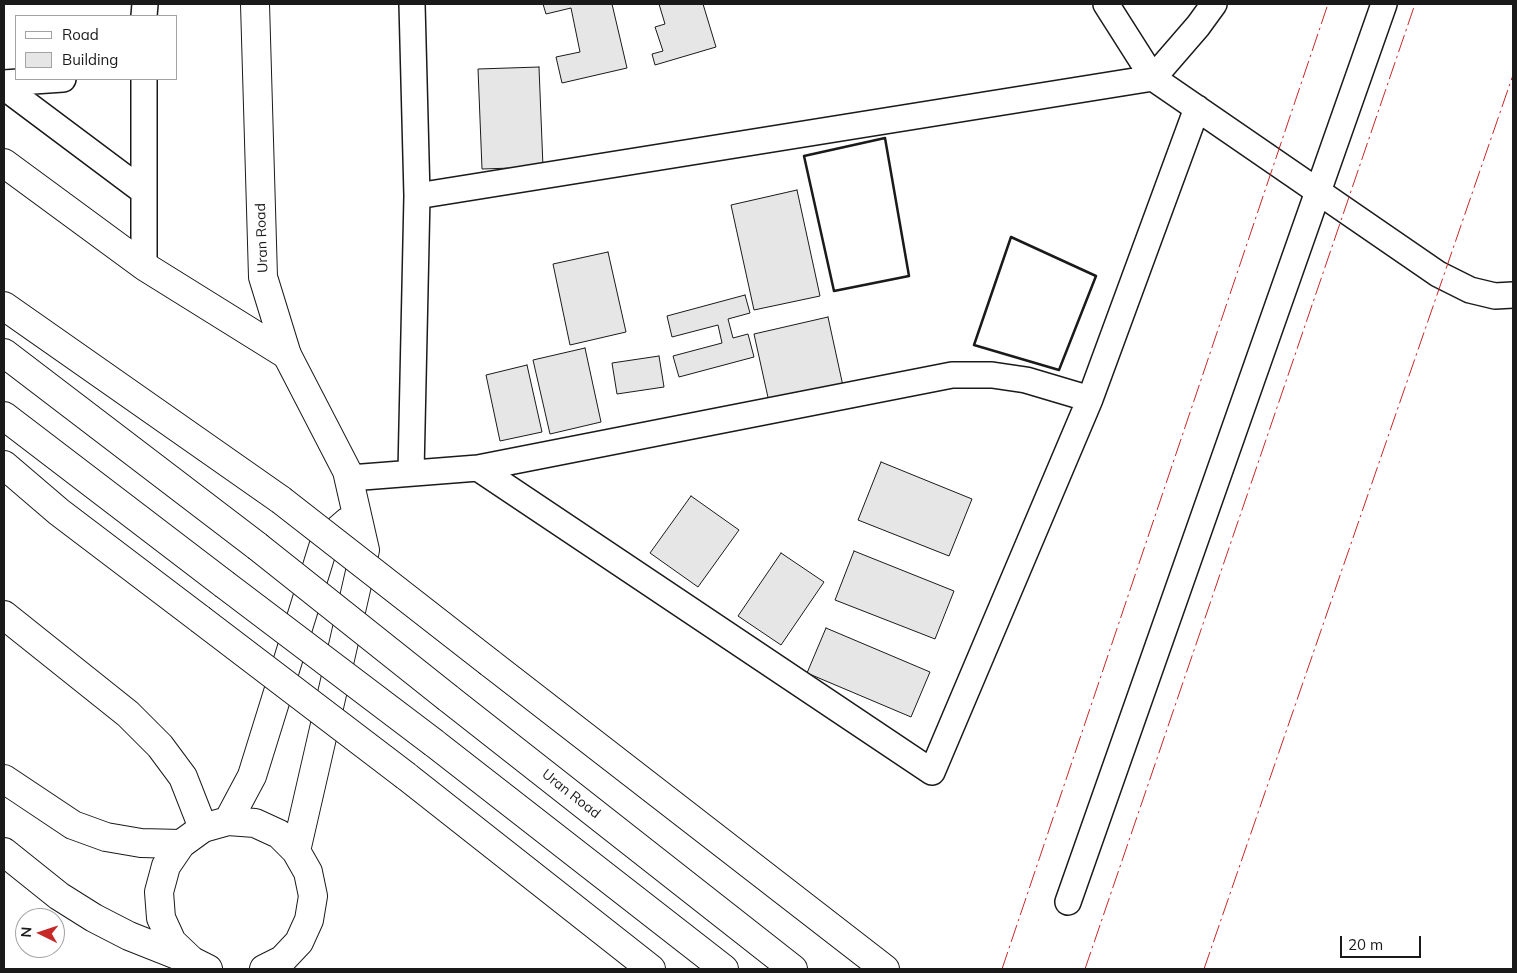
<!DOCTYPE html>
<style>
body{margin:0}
#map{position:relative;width:1517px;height:973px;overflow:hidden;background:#fff;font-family:Mulish,sans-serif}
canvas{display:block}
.frame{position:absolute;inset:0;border:5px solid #1a1a1a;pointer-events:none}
.legend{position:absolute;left:15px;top:15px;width:162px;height:65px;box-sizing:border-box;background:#fff;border:1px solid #a3a3a3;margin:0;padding:6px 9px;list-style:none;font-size:15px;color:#1a1a1a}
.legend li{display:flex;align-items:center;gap:10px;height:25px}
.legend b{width:25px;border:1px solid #a3a3a3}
.north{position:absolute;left:15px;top:908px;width:50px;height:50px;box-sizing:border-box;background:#fff;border:1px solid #a3a3a3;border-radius:50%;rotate:274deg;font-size:14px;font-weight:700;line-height:20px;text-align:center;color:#1a1a1a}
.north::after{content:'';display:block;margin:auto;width:18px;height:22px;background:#c62828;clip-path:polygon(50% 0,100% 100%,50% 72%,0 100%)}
.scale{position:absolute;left:1340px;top:936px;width:81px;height:22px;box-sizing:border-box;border:2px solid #1a1a1a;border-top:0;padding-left:6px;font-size:15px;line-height:18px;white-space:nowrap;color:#1a1a1a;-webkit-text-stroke:4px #fff;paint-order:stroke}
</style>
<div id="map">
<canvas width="1517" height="973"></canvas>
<div class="frame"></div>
<ul class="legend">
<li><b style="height:6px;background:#fff"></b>Road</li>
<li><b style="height:14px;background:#e6e6e6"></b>Building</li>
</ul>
<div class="north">N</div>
<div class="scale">20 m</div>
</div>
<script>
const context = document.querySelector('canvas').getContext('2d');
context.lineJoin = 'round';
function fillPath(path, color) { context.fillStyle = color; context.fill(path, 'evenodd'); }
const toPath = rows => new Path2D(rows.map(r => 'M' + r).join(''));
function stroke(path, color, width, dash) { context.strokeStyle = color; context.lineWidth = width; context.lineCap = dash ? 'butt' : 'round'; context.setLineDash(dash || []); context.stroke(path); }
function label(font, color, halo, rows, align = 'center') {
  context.font = font + ' Mulish,sans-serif'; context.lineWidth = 4; context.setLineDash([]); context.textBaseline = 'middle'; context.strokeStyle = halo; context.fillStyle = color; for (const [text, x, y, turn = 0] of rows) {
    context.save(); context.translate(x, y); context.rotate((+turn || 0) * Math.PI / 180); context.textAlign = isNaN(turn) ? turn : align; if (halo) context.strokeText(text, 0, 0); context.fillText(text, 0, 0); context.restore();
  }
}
const building = toPath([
 [543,4,612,4,627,68,562,83,556,57,580,52,571,8,546,14,543,4],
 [659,4,703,4,716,47,655,65,652,54,663,51,655,27,665,24,659,4],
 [539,67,543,167,482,169,478,69,539,67],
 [797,190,820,296,754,310,731,205,797,190],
 [608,252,626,332,570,345,553,264,608,252],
 [745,295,750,313,728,319,733,338,748,334,754,357,679,377,673,356,722,343,718,325,672,337,667,316,745,295],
 [828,317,843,386,769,402,754,334,828,317],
 [585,348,601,422,550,434,533,360,585,348],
 [659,356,664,387,617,394,612,363,659,356],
 [527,365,542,432,500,441,486,375,527,365],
 [881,462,972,499,949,556,858,520,881,462],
 [691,496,739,530,698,587,650,553,691,496],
 [854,551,954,591,935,639,835,600,854,551],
 [781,553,824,582,781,645,738,616,781,553],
 [826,628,930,672,911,717,807,673,826,628]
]);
const street = toPath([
 [1106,4,1153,78,1438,274,1470,290,1495,296,1513,295],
 [144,16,145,4],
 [144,79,144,266],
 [4,83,63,79],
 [4,87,143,191],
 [417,196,1153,78,1198,26,1214,4],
 [478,468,952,375,992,375,1026,380,1090,399],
 [411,472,417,196,412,4],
 [350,478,478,468,932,772,1090,399,1197,108],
 [1068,902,1384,4]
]);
const secondary = toPath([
 [4,779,73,825,106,837,141,843,181,844],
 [4,852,59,896,94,918,129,936,192,961]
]);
const primary = toPath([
 [255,4,263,277,287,355,347,471,365,550,296,851],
 [228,821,252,776,325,541,347,522],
 [208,969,192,961,172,942,161,918,159,892,166,866,181,844,203,828,228,821,255,823,279,834,296,851,308,872,313,896,309,920,299,942,282,960,264,969]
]);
const highway = toPath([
 [4,163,144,266,287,355],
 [4,306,281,500],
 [4,353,257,546],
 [4,416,224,584],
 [4,465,59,512,200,619],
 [4,615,128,714,160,746,183,777,203,828],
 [490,663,885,969],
 [448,698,793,969],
 [434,743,724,969],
 [406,776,651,969]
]);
const highwayBridge = toPath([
 [281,500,490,663],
 [257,546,448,698],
 [224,584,434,743],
 [200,619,406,776]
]);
const wall = toPath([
 [885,138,909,276,834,291,804,156,885,138],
 [1011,237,1096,276,1059,370,974,345,1011,237]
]);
const power = toPath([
 [1002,969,1328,4],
 [1085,969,1415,4],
 [1204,969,1513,75]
]);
const streetNames = [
 ["Uran Road",262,238,-92],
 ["Uran Road",571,794,38]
];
fillPath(building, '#e6e6e6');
stroke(building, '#1a1a1a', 1);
stroke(street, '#1a1a1a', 28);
stroke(secondary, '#1a1a1a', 30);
stroke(primary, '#1a1a1a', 30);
stroke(highway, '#1a1a1a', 30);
stroke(street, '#fff', 25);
stroke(secondary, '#fff', 28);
stroke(primary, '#fff', 28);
stroke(highway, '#fff', 28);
stroke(highwayBridge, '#1a1a1a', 30, []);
stroke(highwayBridge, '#fff', 28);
stroke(wall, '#1a1a1a', 2.5);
stroke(power, '#c62828', 1, [18, 4, 2.5, 4]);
label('14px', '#1a1a1a', '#fff', streetNames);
</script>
